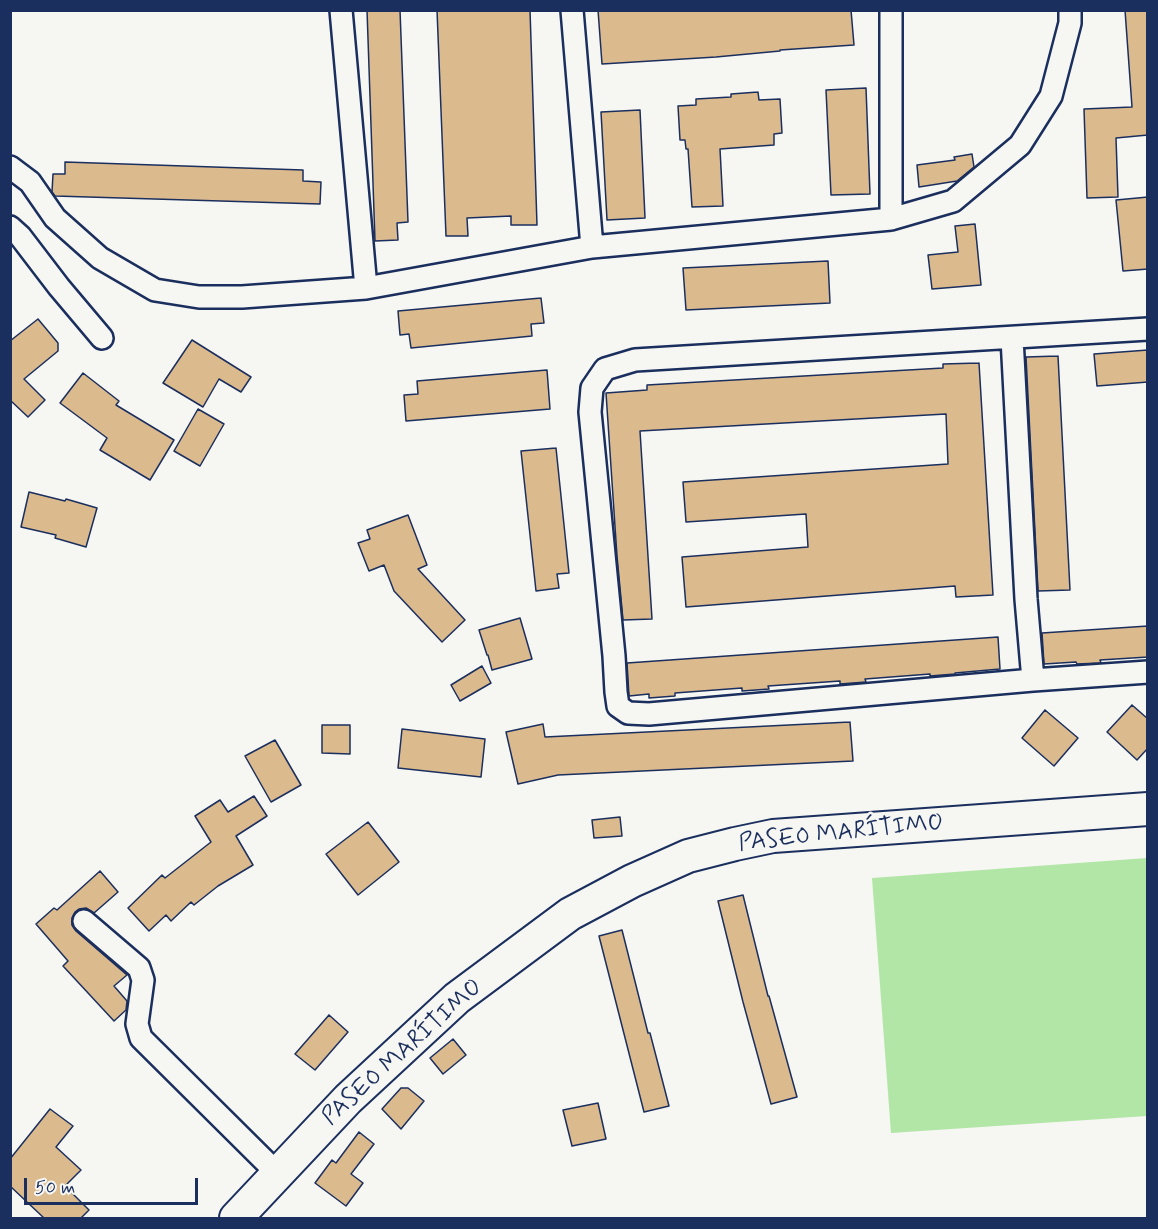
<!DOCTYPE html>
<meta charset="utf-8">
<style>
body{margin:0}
#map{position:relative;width:1158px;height:1229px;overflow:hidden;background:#f6f6f2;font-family:Mynerve,sans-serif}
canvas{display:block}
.frame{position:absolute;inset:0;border:12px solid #1b2f5e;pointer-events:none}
.scale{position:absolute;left:24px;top:1178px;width:174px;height:27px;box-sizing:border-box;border:3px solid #1b2f5e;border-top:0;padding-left:8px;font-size:18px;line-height:21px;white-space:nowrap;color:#1b2f5e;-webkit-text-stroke:4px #f6f6f2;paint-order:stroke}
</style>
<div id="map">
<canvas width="1158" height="1229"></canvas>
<div class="frame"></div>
<div class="scale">50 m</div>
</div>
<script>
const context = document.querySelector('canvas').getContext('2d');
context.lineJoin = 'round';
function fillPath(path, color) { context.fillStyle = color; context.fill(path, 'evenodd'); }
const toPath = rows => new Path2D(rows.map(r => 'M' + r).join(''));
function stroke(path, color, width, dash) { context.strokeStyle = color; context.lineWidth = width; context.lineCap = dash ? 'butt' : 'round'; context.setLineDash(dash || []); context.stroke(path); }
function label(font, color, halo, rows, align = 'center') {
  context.font = font + ' Mynerve,sans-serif'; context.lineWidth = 5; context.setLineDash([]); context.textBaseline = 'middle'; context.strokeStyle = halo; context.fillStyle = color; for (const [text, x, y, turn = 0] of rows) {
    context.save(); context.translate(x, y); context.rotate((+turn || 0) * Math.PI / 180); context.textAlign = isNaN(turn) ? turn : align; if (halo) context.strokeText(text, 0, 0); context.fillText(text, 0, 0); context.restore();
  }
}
const green = toPath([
 [1147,858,1147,1116,891,1133,872,878]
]);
const building = toPath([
 [367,10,400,10,408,222,397,223,398,240,375,241,367,10],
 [437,10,530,10,537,225,511,225,511,216,467,218,468,236,446,236,437,10],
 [598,10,851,10,854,45,780,50,780,51,716,57,602,64,598,10],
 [1125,10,1148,10,1148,135,1116,138,1118,197,1087,198,1084,109,1132,107,1125,10],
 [866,88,870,194,831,195,826,90,866,88],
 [758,92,759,100,780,99,782,133,774,134,774,145,720,149,723,206,692,207,688,149,686,149,685,140,680,140,678,106,696,105,696,99,731,97,731,94,758,92],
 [640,110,645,218,607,220,601,112,640,110],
 [972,154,974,167,957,181,919,187,917,165,955,160,954,157,972,154],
 [65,162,303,170,303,181,321,182,320,204,55,196,52,192,53,174,65,174,65,162],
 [1148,197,1148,269,1123,271,1116,200,1148,197],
 [975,224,981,285,932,289,928,255,958,252,955,226,975,224],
 [828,261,830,303,686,310,683,268,828,261],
 [541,298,544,323,531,324,532,336,411,348,409,334,400,335,398,311,541,298],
 [38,319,58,343,58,351,24,379,45,400,28,417,10,400,10,341,38,319],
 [192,340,251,377,241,392,219,379,203,407,163,383,192,340],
 [1148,350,1148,382,1097,386,1094,354,1148,350],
 [1058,356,1070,590,1038,591,1026,357,1058,356],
 [979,363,993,595,956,597,955,586,686,607,682,557,808,547,806,514,686,522,683,482,948,464,946,414,640,431,652,619,623,620,617,556,606,393,647,390,647,385,943,368,943,364,979,363],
 [547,370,550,409,406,421,404,395,418,394,417,381,547,370],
 [83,373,119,401,116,405,174,440,150,480,100,450,107,438,60,403,83,373],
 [198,409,224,424,200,466,174,451,198,409],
 [556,448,569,573,557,574,559,588,536,591,521,451,556,448],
 [29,492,65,501,66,499,97,508,86,547,55,538,56,535,21,527,29,492],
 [408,515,427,565,418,569,465,620,442,642,394,591,384,565,369,571,358,543,370,539,367,530,408,515],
 [520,618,532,659,492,670,488,655,487,655,479,630,520,618],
 [1148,626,1148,657,1100,660,1101,663,1077,664,1076,662,1044,664,1042,633,1148,626],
 [998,637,1000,669,955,673,955,674,930,676,930,674,865,679,866,682,840,684,840,681,768,686,769,689,742,691,742,688,675,693,675,696,649,698,649,694,629,696,627,663,998,637],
 [482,666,491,683,460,701,451,685,482,666],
 [1132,705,1148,719,1148,748,1137,760,1107,732,1132,705],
 [1045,710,1078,738,1054,766,1022,738,1045,710],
 [850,722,853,761,558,775,518,784,506,732,543,724,545,737,850,722],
 [322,725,350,725,350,754,322,753,322,725],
 [402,729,485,739,481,777,398,768,402,729],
 [275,740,301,785,271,802,245,756,275,740],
 [254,796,267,816,236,836,253,865,218,886,194,905,191,902,171,921,166,915,149,931,128,908,162,875,165,878,211,842,195,816,220,800,228,812,254,796],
 [620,817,622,836,594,838,592,820,620,817],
 [368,822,399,862,358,895,326,854,368,822],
 [100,871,118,892,94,913,86,908,79,909,75,912,72,918,72,925,76,931,127,975,114,986,127,1001,126,1010,114,1021,63,966,68,961,36,924,54,908,57,910,100,871],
 [743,895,768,996,769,996,797,1097,771,1104,743,1002,718,901,743,895],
 [622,930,648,1033,650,1033,669,1106,644,1112,599,936,622,930],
 [329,1015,348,1032,315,1070,295,1054,329,1015],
 [453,1039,466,1055,443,1074,430,1058,453,1039],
 [401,1088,408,1088,424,1101,401,1129,382,1109,401,1088],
 [598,1103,606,1139,572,1146,563,1110,598,1103],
 [50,1109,73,1126,56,1147,81,1170,65,1186,89,1210,81,1218,44,1218,10,1186,10,1159,50,1109],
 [359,1132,374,1144,351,1174,363,1183,346,1206,315,1183,332,1160,336,1163,359,1132]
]);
const street = toPath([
 [341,10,366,288],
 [572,10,592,247],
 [891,10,891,219],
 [10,167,30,182,55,218,100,258,155,290,199,297,242,297,366,288,592,247,891,219,953,201,1020,145,1051,96,1070,23,1070,10],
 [10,227,20,236,59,287,102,338],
 [1148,329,635,360,605,369,592,388,590,412,614,656,616,692,618,706,628,713,649,714,1033,680,1148,672],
 [1012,338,1026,599,1033,680],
 [84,921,139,968,143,980,137,1024,141,1038,278,1174]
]);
const secondary = toPath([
 [236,1218,348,1099,457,998,570,914,632,881,688,856,735,844,773,836,1148,809]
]);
const streetNames = [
 ["PASEO MARÍTIMO",841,834,-6],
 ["PASEO MARÍTIMO",403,1053,-42]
];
fillPath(green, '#b2e6a7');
fillPath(building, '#dbba8e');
stroke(building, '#1b2f5e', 1.5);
stroke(street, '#1b2f5e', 26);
stroke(secondary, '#1b2f5e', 36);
stroke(street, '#f6f6f2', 21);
stroke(secondary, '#f6f6f2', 32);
label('24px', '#1b2f5e', '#f6f6f2', streetNames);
</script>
